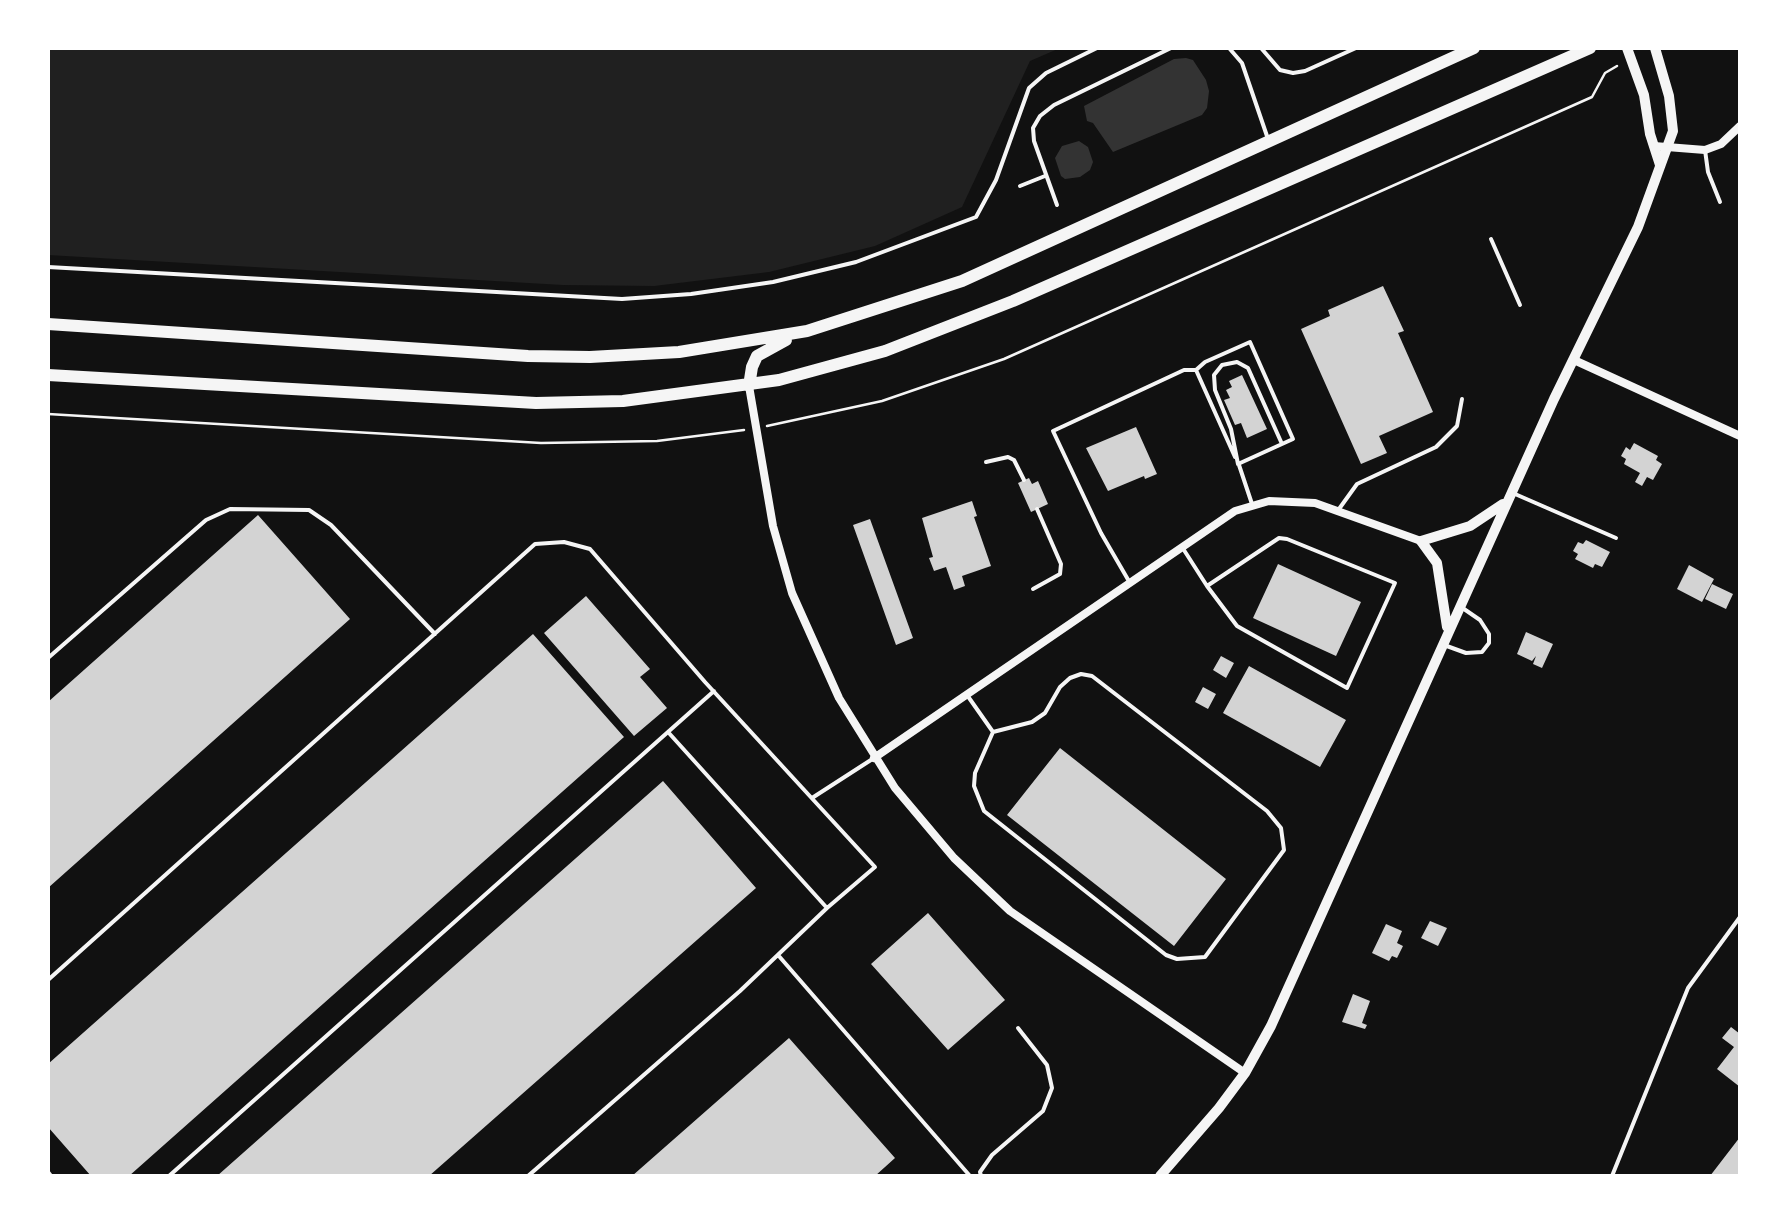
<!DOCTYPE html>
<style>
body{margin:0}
#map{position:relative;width:1788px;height:1224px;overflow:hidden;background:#111;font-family:"Titillium Web",sans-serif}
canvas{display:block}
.frame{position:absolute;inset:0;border:50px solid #fff;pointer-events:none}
</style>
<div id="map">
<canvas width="1788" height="1224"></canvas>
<div class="frame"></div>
</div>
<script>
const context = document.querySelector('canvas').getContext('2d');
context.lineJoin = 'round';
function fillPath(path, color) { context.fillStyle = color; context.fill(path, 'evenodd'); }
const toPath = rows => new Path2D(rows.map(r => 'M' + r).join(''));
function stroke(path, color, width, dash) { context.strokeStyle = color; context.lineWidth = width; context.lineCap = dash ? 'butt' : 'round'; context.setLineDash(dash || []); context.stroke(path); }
const green = toPath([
 [48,48,1060,48,1030,61,962,207,875,246,769,272,654,286,563,285,48,255]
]);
const water = toPath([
 [1186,58,1193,60,1206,80,1209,91,1207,108,1202,115,1113,152,1093,123,1087,121,1084,106,1174,59],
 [1079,141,1088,147,1093,162,1090,170,1080,177,1065,179,1061,176,1055,158,1062,146]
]);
const building = toPath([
 [1383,286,1404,331,1398,333,1433,412,1379,436,1387,453,1361,464,1301,329,1330,316,1328,310],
 [1242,375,1267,429,1247,438,1241,423,1235,425,1224,400,1230,398,1226,390,1232,387,1229,381],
 [1136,427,1157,474,1145,479,1144,476,1108,491,1086,448],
 [1634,443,1658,456,1656,460,1662,464,1653,480,1647,477,1642,486,1635,482,1640,473,1624,464,1626,459,1621,456,1626,447,1630,450],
 [1029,478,1032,484,1038,481,1048,504,1031,512,1018,483],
 [972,501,977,516,974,517,991,566,962,576,965,586,954,590,946,567,934,571,929,558,933,557,922,518],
 [258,515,350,619,48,888,48,702],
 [870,519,913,638,896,645,853,525],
 [1586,540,1610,552,1602,567,1595,564,1593,568,1575,559,1578,554,1573,551,1578,542,1583,544],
 [1278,564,1361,602,1336,656,1253,618],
 [1689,565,1714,579,1702,602,1677,589],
 [1712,584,1733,594,1726,609,1705,599],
 [586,596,650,669,640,677,667,708,634,736,544,633],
 [1526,632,1553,644,1542,668,1533,664,1536,656,1532,661,1517,654],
 [533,634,624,737,129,1176,91,1176,48,1127,48,1064],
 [1221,656,1234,663,1226,678,1213,670],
 [1249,666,1346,720,1320,767,1223,713],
 [1203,687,1216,694,1208,709,1195,702],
 [1060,748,1226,879,1174,946,1007,815],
 [663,781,756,888,429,1176,217,1176],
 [928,913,1005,1000,948,1050,871,964],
 [1430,921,1447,928,1438,946,1421,938],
 [1386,924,1402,931,1397,943,1403,946,1397,958,1392,956,1389,961,1372,953],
 [1353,994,1370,1001,1362,1023,1367,1025,1365,1029,1342,1022],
 [1731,1027,1740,1034,1740,1087,1717,1069,1734,1047,1722,1038],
 [789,1038,895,1158,875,1176,632,1176],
 [1740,1137,1740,1176,1710,1176]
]);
const path = toPath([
 [48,414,541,443,657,441,744,430],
 [767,426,882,401,1004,359,1592,97,1605,73,1617,66]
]);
const service = toPath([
 [1229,48,1242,63,1268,139],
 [1261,48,1280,70,1293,73,1305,71,1356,48],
 [1705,150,1708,172,1720,202],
 [1020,186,1045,176],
 [1057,205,1034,141,1033,128,1040,116,1054,105,1171,48],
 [1491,239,1520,305],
 [48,267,622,299,691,294,773,282,856,262,976,217,996,180,1029,88,1046,73,1097,48],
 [1196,370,1235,457],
 [986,462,1008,457,1014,460,1024,480],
 [1238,464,1231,429,1215,390,1214,375,1222,365,1237,362,1248,368,1282,444],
 [1239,465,1252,504],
 [1515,494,1616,538],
 [1339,509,1357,484,1436,447,1457,426,1462,399],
 [1182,547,1207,586,1237,626,1347,688,1395,583,1287,539,1279,538,1207,586],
 [1130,583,1101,533,1053,431,1184,370,1196,370,1205,362,1250,342,1293,439,1238,464],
 [1033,589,1060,574,1061,564,1037,509],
 [1444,645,1466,653,1482,652,1489,643,1489,634,1480,620,1464,609],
 [48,658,206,520,230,509,309,510,331,525,435,634],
 [967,695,993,732,975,773,974,786,984,811,1166,955,1177,959,1205,957,1284,850,1281,828,1267,811,1092,676,1081,674,1070,678,1060,687,1045,713,1032,722,993,732],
 [812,798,874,758],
 [778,955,970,1176],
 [48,980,535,544,564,542,590,549,705,682,875,867,827,908,668,732],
 [48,1172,51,1176],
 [169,1176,714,691],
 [528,1176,740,991,827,908],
 [981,1176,980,1172,992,1155,1043,1111,1052,1088,1047,1065,1018,1028],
 [1612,1176,1688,988,1740,917]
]);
const minor = toPath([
 [1654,146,1705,150,1721,144,1740,126],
 [1574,360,1740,436],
 [749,386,773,526,792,593,839,698,895,788,954,858,1010,911,1245,1073],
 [874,758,1235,511,1269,501,1315,503,1421,541]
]);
const tertiary = toPath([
 [1627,48,1644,95,1650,134,1660,165],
 [1447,627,1437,563,1421,541,1470,526,1503,504],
 [1160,1176,1219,1108,1245,1073,1271,1026,1554,399,1638,227,1673,131,1669,96,1655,48]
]);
const primary = toPath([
 [48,324,528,356,590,357,679,352,807,331,962,281,1474,48],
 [48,375,536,403,623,401,779,380,885,351,1013,301,1590,48],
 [749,386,752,367,757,356,786,340]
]);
fillPath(green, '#202020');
fillPath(water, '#333');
fillPath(building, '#d3d3d3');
stroke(path, '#f5f5f5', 2.5);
stroke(service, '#f5f5f5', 4);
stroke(minor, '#f5f5f5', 8);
stroke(tertiary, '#f5f5f5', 10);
stroke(primary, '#f5f5f5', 12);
</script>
